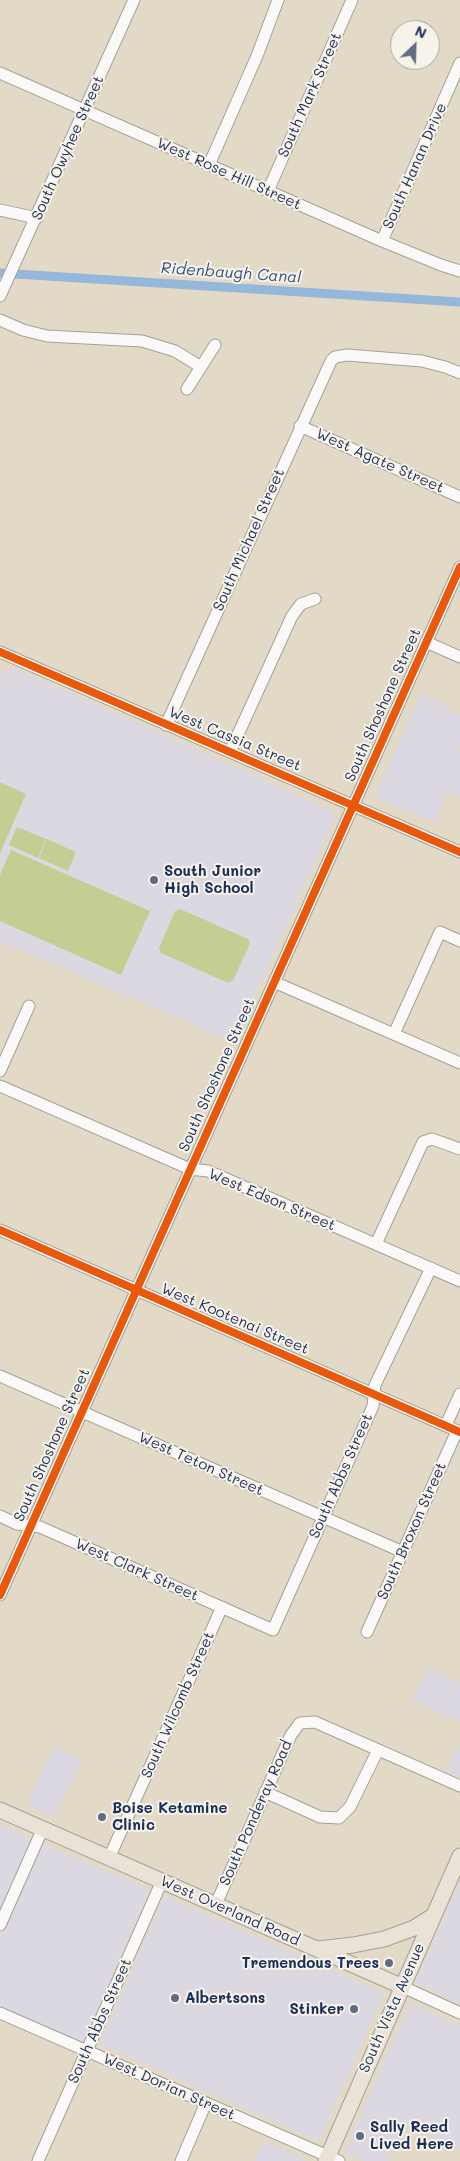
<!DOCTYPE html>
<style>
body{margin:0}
#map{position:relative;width:460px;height:2161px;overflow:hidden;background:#e2dac7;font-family:Mali,sans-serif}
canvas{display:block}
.north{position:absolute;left:390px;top:20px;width:50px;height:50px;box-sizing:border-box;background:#f7f3e8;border:1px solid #9fa5b1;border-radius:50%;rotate:24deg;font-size:14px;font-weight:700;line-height:20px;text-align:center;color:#1b2f5e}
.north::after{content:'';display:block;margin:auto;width:18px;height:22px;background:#616b83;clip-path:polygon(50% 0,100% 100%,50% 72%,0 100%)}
</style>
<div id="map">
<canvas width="460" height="2161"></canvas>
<div class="north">N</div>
</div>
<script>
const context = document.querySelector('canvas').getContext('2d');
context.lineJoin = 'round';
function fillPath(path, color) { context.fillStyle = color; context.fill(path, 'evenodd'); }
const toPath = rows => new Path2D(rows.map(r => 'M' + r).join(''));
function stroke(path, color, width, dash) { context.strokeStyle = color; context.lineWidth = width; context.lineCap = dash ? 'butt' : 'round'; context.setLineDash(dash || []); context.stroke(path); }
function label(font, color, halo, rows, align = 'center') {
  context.font = font + ' Mali,sans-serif'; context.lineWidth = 4; context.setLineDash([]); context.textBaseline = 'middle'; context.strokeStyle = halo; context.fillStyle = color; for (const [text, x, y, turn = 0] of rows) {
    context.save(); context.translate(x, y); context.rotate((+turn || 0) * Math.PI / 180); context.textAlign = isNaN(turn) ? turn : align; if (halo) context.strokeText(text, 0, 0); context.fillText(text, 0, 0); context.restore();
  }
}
const built = toPath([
 [14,668,330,810,334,815,335,819,233,1042,0,941,0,680,3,672],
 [421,694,447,705,445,709,460,716,460,744,457,750,460,751,460,798,447,793,434,822,375,797],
 [427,1668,460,1683,460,1722,412,1700],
 [460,1740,460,1777,446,1771],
 [54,1747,83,1761,54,1817,27,1805],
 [0,1825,149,1890,83,2043,0,2006,0,1941,9,1918,0,1914],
 [460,1881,460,2003,415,1983],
 [164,1896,384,1993,319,2141,99,2044],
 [410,2004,460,2026,460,2149,405,2124,388,2161,365,2161,344,2152],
 [262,2141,306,2160,306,2161,253,2161]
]);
const green = toPath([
 [0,782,26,794,0,853],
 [17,827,46,839,38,858,9,845],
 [47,839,76,852,68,871,39,858],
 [11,850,150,911,121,975,0,921,0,875],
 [180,909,248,939,250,944,233,980,228,983,161,953,159,948,175,911]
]);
const canal = toPath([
 [0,273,460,302]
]);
const minor = toPath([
 [0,73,382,241,441,265,460,271],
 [209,165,257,56,278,0],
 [268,191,352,0],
 [0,210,37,218],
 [382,241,460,63],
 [0,296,134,0],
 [0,320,23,330,47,336,142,341,175,351,201,367],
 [187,389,215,345],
 [300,426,460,497],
 [426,642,460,657],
 [0,652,460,852],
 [166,725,331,361,335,357,347,355,422,361,445,367,460,373],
 [230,752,292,616,301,604,315,599],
 [274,982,460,1063],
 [394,1034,440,932,460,941],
 [0,1071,29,1006],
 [0,1086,190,1169,208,1171,460,1281],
 [0,1230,460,1432],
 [376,1244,423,1142,432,1139,460,1149],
 [0,1376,403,1552],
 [446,1425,460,1394],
 [0,1516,17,1524,40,1527,273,1630,373,1406,375,1385,431,1268],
 [0,1595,460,567],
 [367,1632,457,1431],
 [265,1792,320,1817,339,1818,350,1807,378,1750],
 [109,1858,222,1607],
 [216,1904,291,1735,300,1723,315,1722,460,1786],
 [0,1925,43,1828],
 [401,1986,460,2013],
 [0,2013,339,2161],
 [38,2161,162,1881],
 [181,2161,206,2103]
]);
const major = toPath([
 [0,1810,401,1986],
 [318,1949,353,1945,384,1939,414,1928,433,1916],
 [326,2161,460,1856]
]);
const cycleway = toPath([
 [0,652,460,852],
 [0,1230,460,1432],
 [0,1595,460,567]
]);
const markers = [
 [154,880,5,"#616b83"],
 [102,1817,5,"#616b83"],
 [389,1963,5,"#616b83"],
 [175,1998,5,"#616b83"],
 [354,2009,5,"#616b83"],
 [360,2136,5,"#616b83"]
];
const streetNames = [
 ["South Mark Street",310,95,-66],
 ["South Owyhee Street",68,148,-66],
 ["South Hanan Drive",415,166,-66],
 ["West Rose Hill Street",229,174,24],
 ["West Agate Street",380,461,24],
 ["South Michael Street",249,540,-66],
 ["South Shoshone Street",383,705,-66],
 ["West Cassia Street",235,739,23],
 ["South Shoshone Street",217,1075,-66],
 ["West Edson Street",272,1200,23],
 ["West Kootenai Street",235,1319,23],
 ["South Shoshone Street",52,1445,-66],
 ["West Teton Street",201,1464,24],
 ["South Abbs Street",341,1476,-66],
 ["South Broxon Street",412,1531,-66],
 ["West Clark Street",137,1570,24],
 ["South Wilcomb Street",178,1705,-66],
 ["South Ponderay Road",256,1813,-66],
 ["West Overland Road",230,1911,24],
 ["South Vista Avenue",392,2008,-66],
 ["South Abbs Street",100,2021,-66],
 ["West Dorian Street",169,2087,24]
];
const poiNames = [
 ["South Junior",164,871],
 ["High School",164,888],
 ["Boise Ketamine",112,1808],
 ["Clinic",112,1825],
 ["Tremendous Trees",379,1963,"right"],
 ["Albertsons",185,1998],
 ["Stinker",344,2009,"right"],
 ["Sally Reed",370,2127],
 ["Lived Here",370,2144]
];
const waterNames = [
 ["Ridenbaugh Canal",231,273,4]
];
fillPath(built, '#dcd8e2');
fillPath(green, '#c4cd92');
stroke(canal, '#95b7d9', 9);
stroke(minor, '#a2a09a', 13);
stroke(major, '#a2a09a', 17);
stroke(minor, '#fbf9f7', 11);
stroke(major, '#eae2d6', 15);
stroke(cycleway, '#e8590c', 8);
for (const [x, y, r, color] of markers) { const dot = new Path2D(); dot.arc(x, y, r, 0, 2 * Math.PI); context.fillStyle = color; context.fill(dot); stroke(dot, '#f7f3e8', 2); }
label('15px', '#1b2f5e', '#f7f3e8', streetNames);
label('bold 15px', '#1b2f5e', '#f7f3e8', poiNames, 'left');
label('italic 16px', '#365385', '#f7f3e8', waterNames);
</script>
